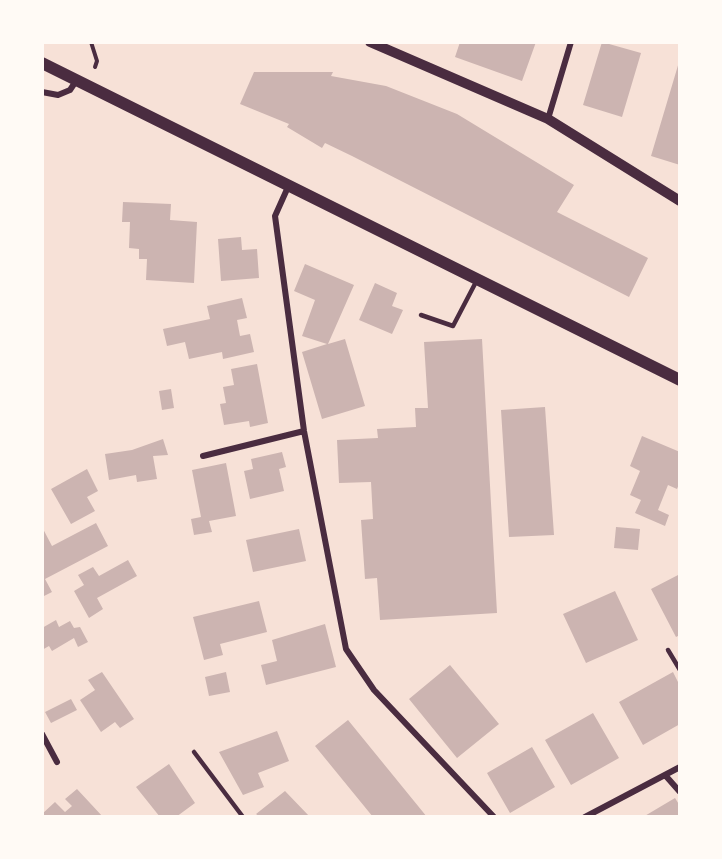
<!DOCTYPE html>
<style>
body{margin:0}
#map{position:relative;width:722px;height:859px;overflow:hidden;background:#f7e1d7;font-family:Overpass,sans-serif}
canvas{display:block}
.frame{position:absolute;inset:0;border:44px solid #fffaf5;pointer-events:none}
</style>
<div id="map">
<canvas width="722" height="859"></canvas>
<div class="frame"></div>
</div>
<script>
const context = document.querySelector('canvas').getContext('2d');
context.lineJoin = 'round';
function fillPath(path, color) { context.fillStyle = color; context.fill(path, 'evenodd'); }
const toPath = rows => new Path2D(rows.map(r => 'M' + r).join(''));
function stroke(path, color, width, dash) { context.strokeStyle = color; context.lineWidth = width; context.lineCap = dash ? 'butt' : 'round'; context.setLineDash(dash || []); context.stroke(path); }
const building = toPath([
 [460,42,536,42,522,81,455,57],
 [602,42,641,53,622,117,583,105],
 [679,62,680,62,680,165,651,156],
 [254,72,333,72,331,76,386,86,457,114,574,185,557,212,648,258,629,297,352,156,325,143,322,148,287,127,289,124,240,104],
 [123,202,171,204,170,220,197,222,194,283,146,280,147,259,139,259,139,249,129,248,130,222,122,222],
 [241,237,242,250,257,249,259,278,221,281,218,239],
 [305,264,354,285,328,344,345,339,365,406,322,419,302,352,327,344,302,336,315,300,294,291],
 [375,283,397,293,392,306,403,310,392,334,359,320],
 [242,298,247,318,237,320,240,336,250,334,254,352,223,359,222,352,189,359,185,342,167,346,163,329,210,319,207,306],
 [482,339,497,613,380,620,377,578,365,579,361,520,373,519,371,482,339,483,337,440,378,438,377,429,416,427,415,408,428,408,424,342],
 [257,364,268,423,250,427,249,421,224,425,220,404,226,403,223,387,234,385,231,369],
 [171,389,174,408,162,410,159,391],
 [545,407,554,535,509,537,501,410],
 [642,436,680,452,680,482,677,489,668,485,658,510,669,515,665,526,635,513,641,500,630,495,640,471,630,466],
 [163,439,168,455,153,456,157,479,137,482,136,475,109,480,105,454,132,450],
 [282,452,286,467,279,469,284,491,250,499,244,471,253,469,251,459],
 [226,463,236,516,209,521,212,532,194,535,191,519,201,517,192,470],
 [87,469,98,491,87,497,95,511,71,524,51,489],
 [96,523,108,546,45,579,52,592,42,597,42,527,52,546],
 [616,527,640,529,638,550,614,548],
 [299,529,306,561,253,572,246,540],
 [128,560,137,576,97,598,103,609,89,618,74,591,84,585,78,575,93,567,99,576],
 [680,574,680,635,676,637,651,589],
 [615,591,638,640,586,663,563,614],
 [259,601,267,632,220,644,223,655,204,660,193,617],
 [56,620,59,627,70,621,74,628,80,627,88,642,78,647,74,638,52,651,49,646,42,650,42,628],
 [325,624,336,667,266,685,261,665,277,661,272,640],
 [450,665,499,724,457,758,409,699],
 [102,672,134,719,120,728,115,722,101,732,80,700,95,690,88,680],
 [226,672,230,692,209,696,205,677],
 [673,672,680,686,680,724,643,745,619,702],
 [71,699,77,710,51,723,45,712],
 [593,713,619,758,571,785,545,740],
 [348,720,427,817,373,817,315,746],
 [277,731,289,761,258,773,264,787,243,795,219,752],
 [532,747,555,787,510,813,487,773],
 [169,764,195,803,176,817,160,817,136,787],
 [77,789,103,817,42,817,42,814,55,802,65,812,72,806,65,799],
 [285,791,310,817,260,817,256,814],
 [675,798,680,806,680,817,643,817]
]);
const path = toPath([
 [91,42,97,61,95,67]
]);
const service = toPath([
 [421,315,453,326,477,280],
 [668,650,680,670],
 [194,752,243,817]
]);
const minor = toPath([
 [42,92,58,95,70,90,76,81],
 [548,119,571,42],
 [288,187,275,216,304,431,346,649,374,690,494,817],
 [203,456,304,431],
 [42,734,57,762],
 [665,775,680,792],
 [585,817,680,767]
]);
const tertiary = toPath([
 [370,42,548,119,680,201]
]);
const secondary = toPath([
 [42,63,680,380]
]);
fillPath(building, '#ccb4b1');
stroke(path, '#4a2c40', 4);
stroke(service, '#4a2c40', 4.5);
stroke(minor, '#4a2c40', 6);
stroke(tertiary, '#4a2c40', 10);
stroke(secondary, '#4a2c40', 12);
</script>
